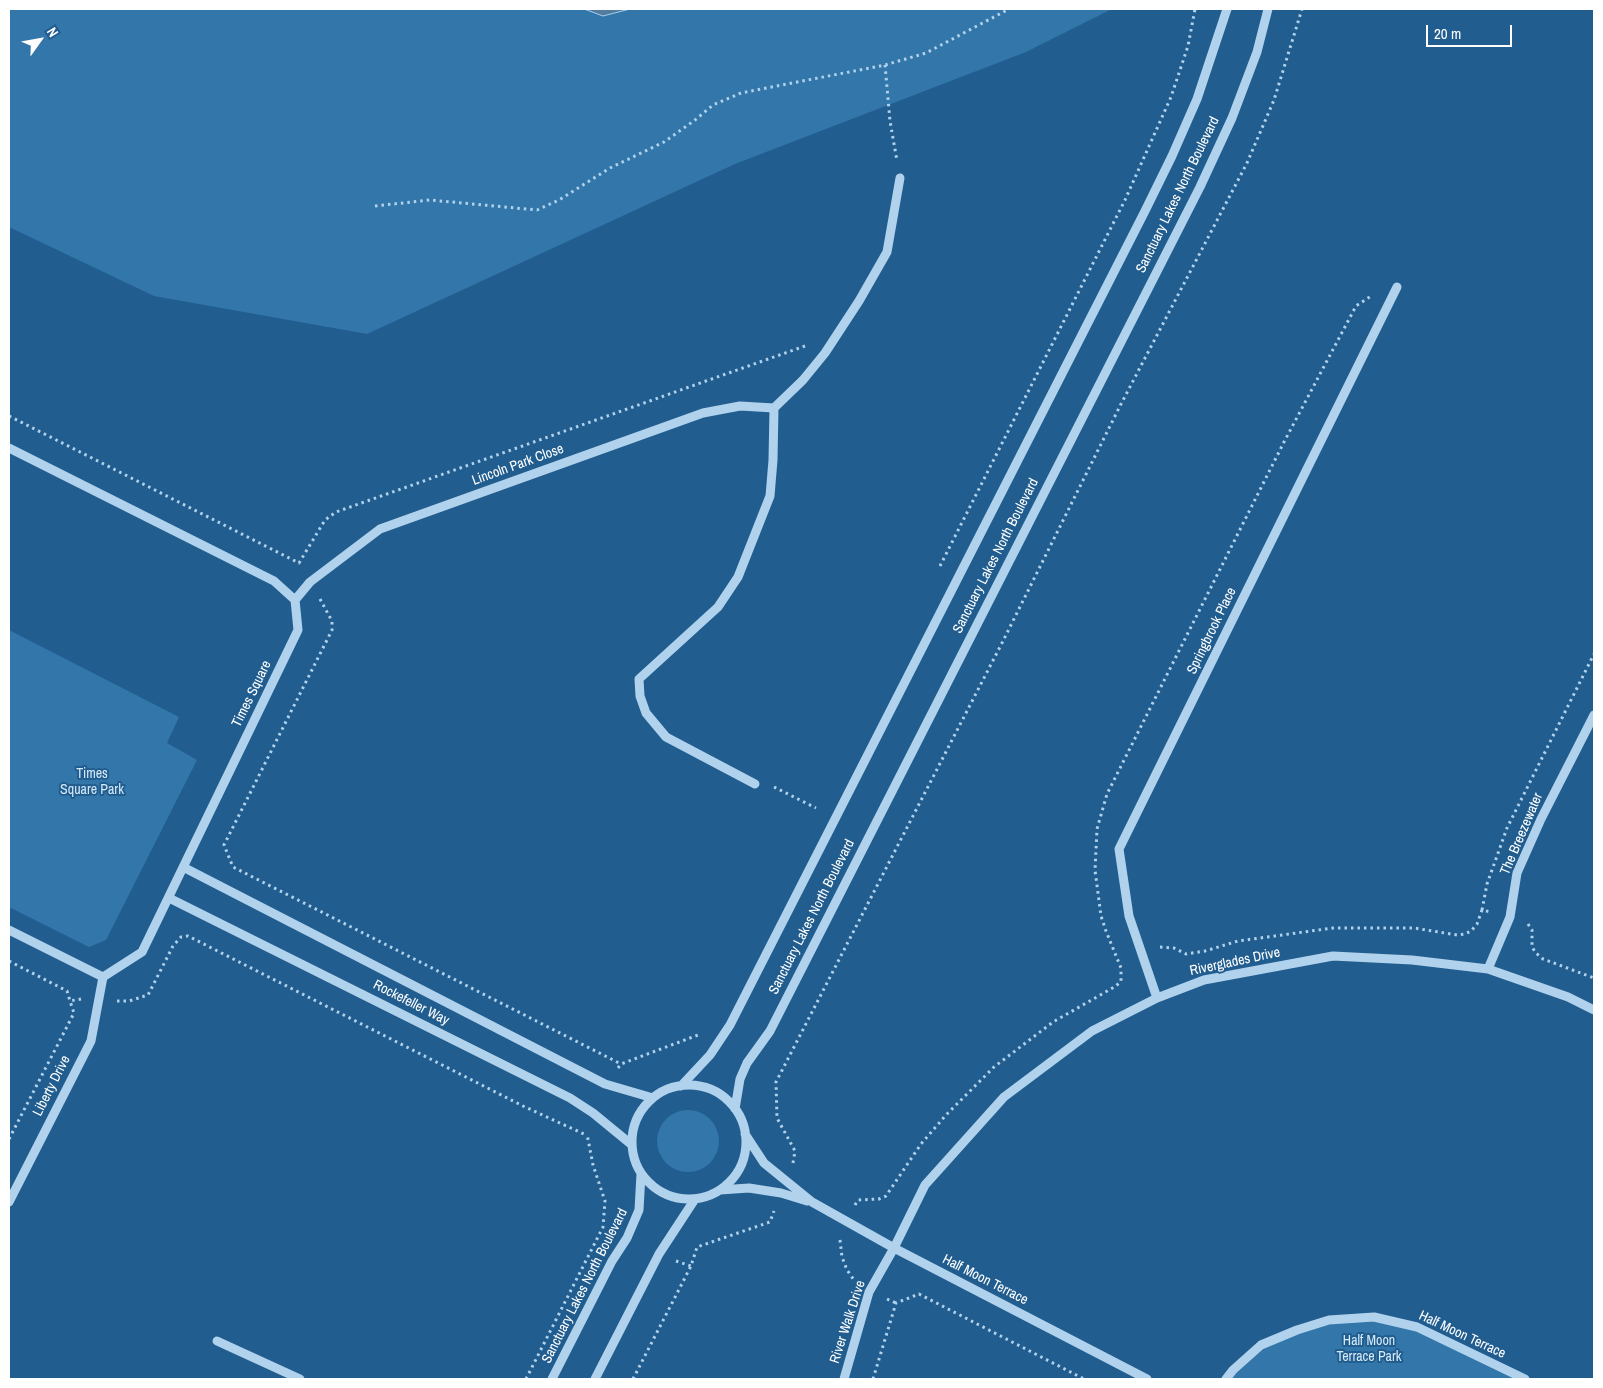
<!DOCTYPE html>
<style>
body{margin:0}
#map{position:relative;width:1603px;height:1388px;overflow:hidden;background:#215d8f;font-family:"Archivo Narrow",sans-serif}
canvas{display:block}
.frame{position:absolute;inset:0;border:10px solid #fff;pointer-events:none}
.north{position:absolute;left:15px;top:15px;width:50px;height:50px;-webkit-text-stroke:4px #215d8f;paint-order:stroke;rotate:58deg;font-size:14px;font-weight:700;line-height:20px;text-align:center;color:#fff}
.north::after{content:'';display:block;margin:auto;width:18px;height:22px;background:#fff;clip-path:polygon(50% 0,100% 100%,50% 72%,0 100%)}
.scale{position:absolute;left:1426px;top:25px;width:86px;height:22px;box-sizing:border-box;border:2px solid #fff;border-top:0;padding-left:6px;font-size:15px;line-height:18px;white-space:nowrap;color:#fff;-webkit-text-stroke:4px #215d8f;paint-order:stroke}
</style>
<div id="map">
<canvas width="1603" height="1388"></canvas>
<div class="frame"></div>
<div class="north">N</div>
<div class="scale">20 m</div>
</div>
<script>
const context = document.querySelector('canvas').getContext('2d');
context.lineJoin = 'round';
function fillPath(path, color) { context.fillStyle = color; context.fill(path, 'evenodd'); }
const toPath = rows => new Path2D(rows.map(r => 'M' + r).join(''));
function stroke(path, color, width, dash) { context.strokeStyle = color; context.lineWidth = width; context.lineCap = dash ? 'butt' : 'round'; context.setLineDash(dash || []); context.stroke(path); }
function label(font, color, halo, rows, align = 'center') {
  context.font = font + ' "Archivo Narrow",sans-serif'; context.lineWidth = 4; context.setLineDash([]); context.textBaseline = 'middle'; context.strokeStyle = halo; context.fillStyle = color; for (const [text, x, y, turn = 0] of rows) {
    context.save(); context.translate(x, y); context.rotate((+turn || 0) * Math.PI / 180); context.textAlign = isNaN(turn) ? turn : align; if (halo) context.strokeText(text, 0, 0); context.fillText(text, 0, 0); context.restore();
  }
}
const green = toPath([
 [9,9,1112,9,1026,52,735,164,367,334,154,296,9,227],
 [9,630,179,717,167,743,197,760,106,940,89,947,9,907],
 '657 1141a31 31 0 1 1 62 0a31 31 0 1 1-62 0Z',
 [1374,1317,1417,1327,1524,1379,1226,1379,1261,1345,1297,1330]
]);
const water = toPath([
 [584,9,630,9,603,16,584,9]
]);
const path = toPath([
 [885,65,890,121,897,161],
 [375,206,430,200,537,210,559,200,610,168,664,142,695,120,713,105,741,93,885,65,926,53,1009,9],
 [9,416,299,563,325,520,336,512,805,346],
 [940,566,1125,200,1171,97,1188,46,1195,9],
 [320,599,332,621,332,630,224,845,233,867,621,1064],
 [774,787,816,808],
 [1482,910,1487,884,1507,828,1594,654],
 [1528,924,1532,930,1532,947,1536,953,1543,959,1594,978],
 [1160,947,1174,948,1186,954,1205,951,1238,941,1333,928,1414,928,1457,935,1465,934,1471,931,1477,924,1482,910,1491,912],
 [9,961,67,991,70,1001,81,999],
 [117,1001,129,1001,148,995,173,946,181,937,188,936,523,1106,586,1135],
 [618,1068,621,1064,698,1035,699,1034],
 [9,1139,74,1013,70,1001],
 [793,1163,795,1151,777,1118,776,1082,1002,643,1121,404,1247,163,1274,100,1302,9],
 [855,1205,858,1200,879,1199,886,1196,921,1144,946,1115,994,1067,1053,1022,1116,986,1121,981,1121,968,1106,931,1101,916,1095,870,1097,829,1107,794,1284,442,1356,306,1371,296],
 [840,1240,842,1257,847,1270,854,1280],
 [676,1261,691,1266],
 [887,1299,896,1303],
 [526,1379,603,1227,605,1201,593,1165,587,1134],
 [633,1379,691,1266,697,1247,770,1222,774,1211],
 [873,1379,896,1303,919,1294,1084,1379]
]);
const minor = toPath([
 [774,408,803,380,825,353,859,301,887,252,900,178],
 [9,448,274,581,295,600,298,630,142,952,103,977,9,930],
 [295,600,310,582,380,529,703,413,740,406,774,408,773,460,770,496,738,577,718,607,639,679,640,696,646,713,666,737,755,784],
 [183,867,605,1084,653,1098],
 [169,898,570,1098,593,1113,632,1145],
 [1488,969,1510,917,1517,873,1541,819,1594,715],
 [1157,998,1129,916,1119,849,1397,287],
 '632 1142a57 57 0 1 1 114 0a57 57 0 1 1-114 0Z',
 [681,1086,710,1055,730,1025,1145,211,1172,156,1197,99,1227,9],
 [735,1109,740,1079,747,1063,770,1031,1200,187,1232,118,1257,52,1268,9],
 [745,1134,764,1163,812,1202,894,1248,1147,1379],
 [720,1190,749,1188,781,1193,807,1201],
 [9,1202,91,1041,103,977],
 [217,1341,300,1379],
 [552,1379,612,1261,627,1238,639,1210,641,1174],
 [595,1379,659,1254,695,1199],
 [844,1379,869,1292,894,1248,925,1185,1004,1097,1092,1031,1157,998,1204,980,1333,956,1412,960,1488,969,1568,997,1594,1010],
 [1226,1379,1233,1370,1261,1345,1297,1330,1329,1320,1374,1317,1417,1327,1525,1379]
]);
const streetNames = [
 ["Sanctuary Lakes North Boulevard",1178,195,-64],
 ["Lincoln Park Close",518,465,-20],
 ["Sanctuary Lakes North Boulevard",996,556,-63],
 ["Springbrook Place",1212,631,-64],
 ["Times Square",252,694,-64],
 ["The Breezewater",1522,834,-67],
 ["Sanctuary Lakes North Boulevard",812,917,-63],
 ["Riverglades Drive",1235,962,-12],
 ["Rockefeller Way",411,1003,27],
 ["Liberty Drive",52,1086,-63],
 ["Half Moon Terrace",985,1280,27],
 ["Sanctuary Lakes North Boulevard",585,1286,-63],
 ["River Walk Drive",848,1322,-72],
 ["Half Moon Terrace",1462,1335,25]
];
const parkNames = [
 ["Times",92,774],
 ["Square Park",92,790],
 ["Half Moon",1369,1341],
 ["Terrace Park",1369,1357]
];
fillPath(green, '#3276aa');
fillPath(water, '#537c9e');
stroke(water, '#a5cfed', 1);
stroke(path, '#b1d2ec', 3, [2.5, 4]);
stroke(minor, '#b1d2ec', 9);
label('14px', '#fff', '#215d8f', streetNames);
label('14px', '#d6eaf9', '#215d8f', parkNames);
</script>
